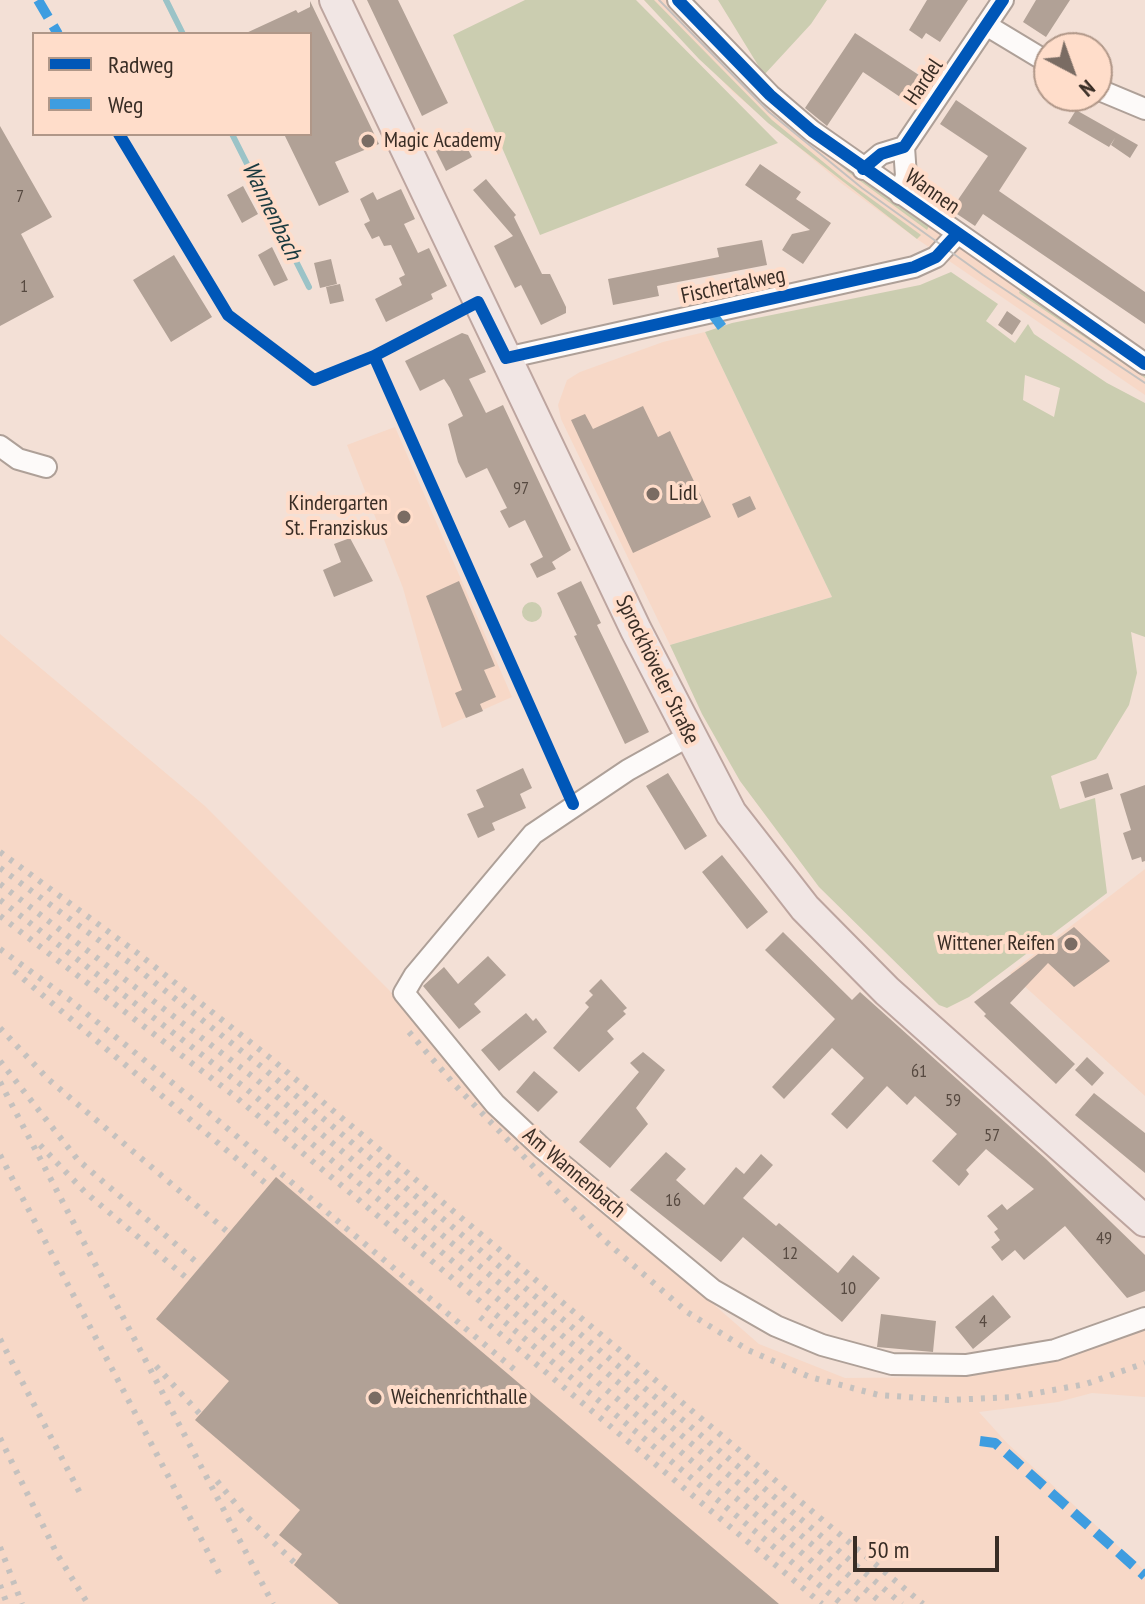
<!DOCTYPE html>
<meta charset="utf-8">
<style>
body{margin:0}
#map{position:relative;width:1145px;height:1604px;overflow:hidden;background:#f3e0d6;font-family:"PT Sans Narrow",sans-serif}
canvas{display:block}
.legend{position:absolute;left:32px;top:32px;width:280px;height:104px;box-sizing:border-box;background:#ffddca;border:2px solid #b09788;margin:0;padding:10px 14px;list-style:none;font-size:24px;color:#392d25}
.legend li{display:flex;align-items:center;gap:16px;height:40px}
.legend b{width:40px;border:2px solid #b09788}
.north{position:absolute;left:1033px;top:32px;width:80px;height:80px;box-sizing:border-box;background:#ffddca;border:2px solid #b09788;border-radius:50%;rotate:139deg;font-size:22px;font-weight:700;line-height:32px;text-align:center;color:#392d25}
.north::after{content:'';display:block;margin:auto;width:28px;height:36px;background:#7a6c63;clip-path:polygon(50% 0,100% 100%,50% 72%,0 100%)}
.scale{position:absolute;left:853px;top:1536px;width:146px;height:36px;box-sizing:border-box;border:4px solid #392d25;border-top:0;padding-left:10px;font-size:24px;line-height:28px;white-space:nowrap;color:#392d25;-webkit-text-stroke:6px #ffddca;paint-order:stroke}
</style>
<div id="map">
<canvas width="1145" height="1604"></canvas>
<ul class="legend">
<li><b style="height:10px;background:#0057b8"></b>Radweg</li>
<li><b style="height:10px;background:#3e9de0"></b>Weg</li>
</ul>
<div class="north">N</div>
<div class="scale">50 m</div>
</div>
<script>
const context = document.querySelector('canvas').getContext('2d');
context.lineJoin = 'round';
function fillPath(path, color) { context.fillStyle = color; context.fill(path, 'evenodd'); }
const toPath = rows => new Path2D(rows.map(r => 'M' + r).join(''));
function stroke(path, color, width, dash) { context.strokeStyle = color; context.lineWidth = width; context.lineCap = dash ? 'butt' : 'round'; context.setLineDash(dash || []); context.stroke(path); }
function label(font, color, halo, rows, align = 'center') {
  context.font = font + ' "PT Sans Narrow",sans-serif'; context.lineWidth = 8; context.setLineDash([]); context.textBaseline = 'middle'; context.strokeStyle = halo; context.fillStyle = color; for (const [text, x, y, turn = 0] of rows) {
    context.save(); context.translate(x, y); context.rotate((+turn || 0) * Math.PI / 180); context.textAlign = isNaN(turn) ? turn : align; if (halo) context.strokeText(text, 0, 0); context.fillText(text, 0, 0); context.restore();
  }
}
const built = toPath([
 [644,0,669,0,851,170,1145,375,1145,395,917,239,841,183,733,92],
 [705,332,832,597,670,645,561,419,558,405,567,380,580,372,663,342],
 [395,427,512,697,442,728,403,588,347,445],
 [0,634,205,806,389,990,482,1102,759,1344,845,1378,953,1377,1063,1356,1145,1330,1145,1397,1092,1393,1058,1402,979,1412,1007,1443,1145,1571,1145,1604,0,1604],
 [1145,869,1145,1096,1010,973]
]);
const green = toPath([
 [525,0,636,0,778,143,540,235,453,35],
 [644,0,654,0,772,120,844,179,921,235,917,239,768,123,699,59],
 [718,0,827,0,811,24,764,75],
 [777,113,929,226,927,230,848,172],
 [951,272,998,304,986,321,1015,343,1028,324,1034,334,1107,383,1145,403,1145,637,1131,632,1137,673,1129,705,1096,759,1051,776,1060,809,1095,798,1107,893,969,997,947,1008,939,1005,819,887,740,781,702,714,670,645,832,597,705,332,732,323,920,285],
 [1025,375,1060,388,1054,417,1023,400],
 [1020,290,1145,375,1145,378,1019,293],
 '522 612a10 10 0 1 1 20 0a10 10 0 1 1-20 0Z'
]);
const stream = toPath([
 [166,0,183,34],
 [232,134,309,287]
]);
const building = toPath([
 [367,0,398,0,448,103,422,116],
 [927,0,968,0,940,42,926,33,922,39,909,30],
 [1036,0,1070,0,1046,37,1023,22],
 [310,1,379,144,335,162,349,192,319,206,284,134,310,134,310,34,244,34,296,10,298,13,310,7],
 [855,33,928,81,912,105,863,72,827,126,805,108],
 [956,100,1027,148,999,191,1145,292,1145,324,983,214,975,226,951,210,988,156,940,124],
 [1076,110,1138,145,1130,158,1111,145,1115,138,1109,147,1068,123],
 [0,126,52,217,21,234,54,297,0,326],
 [459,132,472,157,446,171,433,145],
 [760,164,801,192,796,199,831,223,803,264,782,250,792,234,810,230,745,185],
 [486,179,516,215,514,217,542,274,550,274,566,307,566,313,541,325,521,285,515,288,494,246,513,236,473,190],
 [243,186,258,214,242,223,227,195],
 [401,189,415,219,404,224,418,253,429,248,447,286,431,294,433,299,386,322,375,299,402,285,399,278,405,275,391,245,384,246,379,236,372,239,364,224,370,221,360,199,373,192,377,200],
 [762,240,767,265,657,286,659,296,613,305,608,279,719,257,717,248],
 [272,247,288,280,274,286,258,255],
 [174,255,212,317,171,342,133,280],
 [331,259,337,284,320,288,314,263],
 [340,284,344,301,330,304,326,287],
 [1007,311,1021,321,1012,335,998,325],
 [462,333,468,335,486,372,469,379,486,413,503,405,571,550,552,562,556,569,537,578,530,564,543,557,525,520,509,528,500,511,507,508,487,468,466,478,458,462,448,424,463,416,450,388,444,379,420,391,405,361],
 [643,406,658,437,670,431,711,517,633,553,571,420,585,414,593,429],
 [750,496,756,509,738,518,732,504],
 [350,538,373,581,334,597,323,570,341,562,334,544],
 [459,581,495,666,484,670,496,697,480,704,483,711,466,718,455,693,462,690,426,596],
 [581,581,601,623,597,625,649,732,625,744,574,636,577,635,557,593],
 [523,768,532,788,520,794,526,808,492,823,495,830,478,838,467,814,484,807,476,790],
 [668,773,707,836,685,850,646,786],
 [1108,773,1113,789,1085,798,1080,782],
 [1145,785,1145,861,1142,862,1141,857,1132,860,1123,833,1131,830,1120,794],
 [722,855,768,912,747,929,702,872],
 [1074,927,1110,961,1074,987,1048,963,1010,1003,1075,1064,1056,1084,984,1016,986,1014,974,1002],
 [783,932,852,1000,860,992,1046,1159,1145,1255,1145,1291,1127,1298,1065,1226,1024,1260,1015,1250,1002,1261,991,1247,1000,1240,994,1232,998,1229,987,1216,1002,1204,1007,1210,1034,1189,986,1149,966,1170,969,1174,959,1186,932,1161,957,1134,915,1096,907,1105,887,1086,847,1129,831,1114,864,1078,832,1048,784,1099,772,1087,835,1019,765,950],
 [488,956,506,975,474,1004,481,1012,459,1029,423,986,444,967,458,984],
 [601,979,627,1008,623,1011,626,1014,607,1031,614,1039,579,1072,553,1048,589,1007,585,1003,593,995,589,991],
 [526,1013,533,1021,536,1018,547,1032,499,1071,481,1050],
 [643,1052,665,1070,636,1108,648,1124,610,1168,579,1142,639,1072,630,1063],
 [1087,1057,1104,1073,1092,1086,1075,1070],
 [534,1071,558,1092,538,1112,516,1092],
 [1094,1093,1145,1133,1145,1173,1075,1115],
 [666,1152,686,1169,676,1180,704,1205,736,1167,744,1174,761,1154,773,1165,743,1198,776,1226,779,1223,838,1273,853,1255,880,1278,842,1322,743,1237,721,1262,630,1190],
 [276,1177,779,1604,339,1604,294,1565,302,1554,279,1535,300,1510,195,1420,229,1381,156,1319],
 [993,1295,1011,1317,973,1349,955,1327],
 [881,1314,936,1321,933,1352,877,1347]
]);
const street = toPath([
 [678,0,770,95,812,131,1145,364],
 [986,25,1049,63],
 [1097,89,1145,109],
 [863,169,881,154,904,147],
 [900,194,906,176,904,147,1003,0],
 [506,358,914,267,936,257,957,234],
 [0,446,18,459,46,467],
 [689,736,628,770,533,834,414,976,404,993,495,1104,542,1148,713,1290,776,1326,822,1345,892,1364,966,1365,1055,1350,1145,1318]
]);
const primary = toPath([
 [335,0,636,630,731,813,805,908,887,991,1145,1221]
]);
const tram = toPath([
 [659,0,769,112,862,188,983,275,1145,383]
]);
const rail = toPath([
 [0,852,136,952,269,1057,923,1604],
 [0,868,130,963,263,1068,902,1604],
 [0,884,257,1080,883,1604],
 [0,900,244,1087,863,1604],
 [0,916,232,1094,842,1604],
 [0,949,70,1000,196,1102,515,1370],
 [14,971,269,1186],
 [0,1028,48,1079,229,1233],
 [409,1032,454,1084,603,1239,687,1312,748,1350,810,1377,879,1395,948,1400,1015,1397,1086,1384,1145,1363],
 [0,1061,78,1160,201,1266],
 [0,1082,273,1604],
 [40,1145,85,1192,189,1280],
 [0,1155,220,1575],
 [480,1317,822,1604],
 [0,1339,82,1497],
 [156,1366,200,1414],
 [0,1438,57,1554,88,1604],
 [217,1481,245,1515,295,1563],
 [0,1547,22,1604],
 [0,1585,7,1604]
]);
const quiet = toPath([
 [38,0,58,34],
 [710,311,728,335],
 [980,1441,995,1443,1145,1576]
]);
const cycleway = toPath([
 [678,0,770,95,812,131,1145,364],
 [119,134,228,315,314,380,374,356,478,302,506,358,914,267,936,257,957,234],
 [863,169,881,154,904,147,1003,0],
 [374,356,573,804]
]);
const markers = [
 [368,141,8,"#7a6c63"],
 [653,494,8,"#7a6c63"],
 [404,517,8,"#7a6c63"],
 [1071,944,8,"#7a6c63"],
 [375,1398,8,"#7a6c63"]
];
const numberNames = [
 ["7",20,197],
 ["1",24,287],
 ["97",521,489],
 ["61",919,1072],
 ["59",953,1101],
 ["57",992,1136],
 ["16",673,1201],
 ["49",1104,1239],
 ["12",790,1254],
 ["10",848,1289],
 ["4",983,1322]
];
const streetNames = [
 ["Hardel",924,82,-56],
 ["Wannen",932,192,35],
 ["Fischertalweg",733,286,-12],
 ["Sprockhöveler Straße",657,670,64],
 ["Am Wannenbach",574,1173,40]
];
const poiNames = [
 ["Magic Academy",384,141],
 ["Lidl",669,494],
 ["Kindergarten",388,504,"right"],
 ["St. Franziskus",388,529,"right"],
 ["Wittener Reifen",1055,944,"right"],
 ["Weichenrichthalle",391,1398]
];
const waterNames = [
 ["Wannenbach",271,211,64]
];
fillPath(built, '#f7d8c7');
fillPath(green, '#cbcdb0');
stroke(stream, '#9bc3c7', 6);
fillPath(building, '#b1a196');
stroke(street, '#aea098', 24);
stroke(primary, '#bda59f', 34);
stroke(street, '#fdfaf9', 20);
stroke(primary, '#f1e6e4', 30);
stroke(tram, '#c5c1be', 2);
stroke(rail, '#c5c1be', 6, [4, 8]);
stroke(quiet, '#3e9de0', 10, [20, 10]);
stroke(cycleway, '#0057b8', 12);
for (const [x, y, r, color] of markers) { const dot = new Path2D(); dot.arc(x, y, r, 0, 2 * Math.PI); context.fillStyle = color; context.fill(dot); stroke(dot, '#ffddca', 3); }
label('18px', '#574a41', null, numberNames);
label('22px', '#392d25', '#ffddca', streetNames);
label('22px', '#392d25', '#ffddca', poiNames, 'left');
label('italic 24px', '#1a3a3f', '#ffddca', waterNames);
</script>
